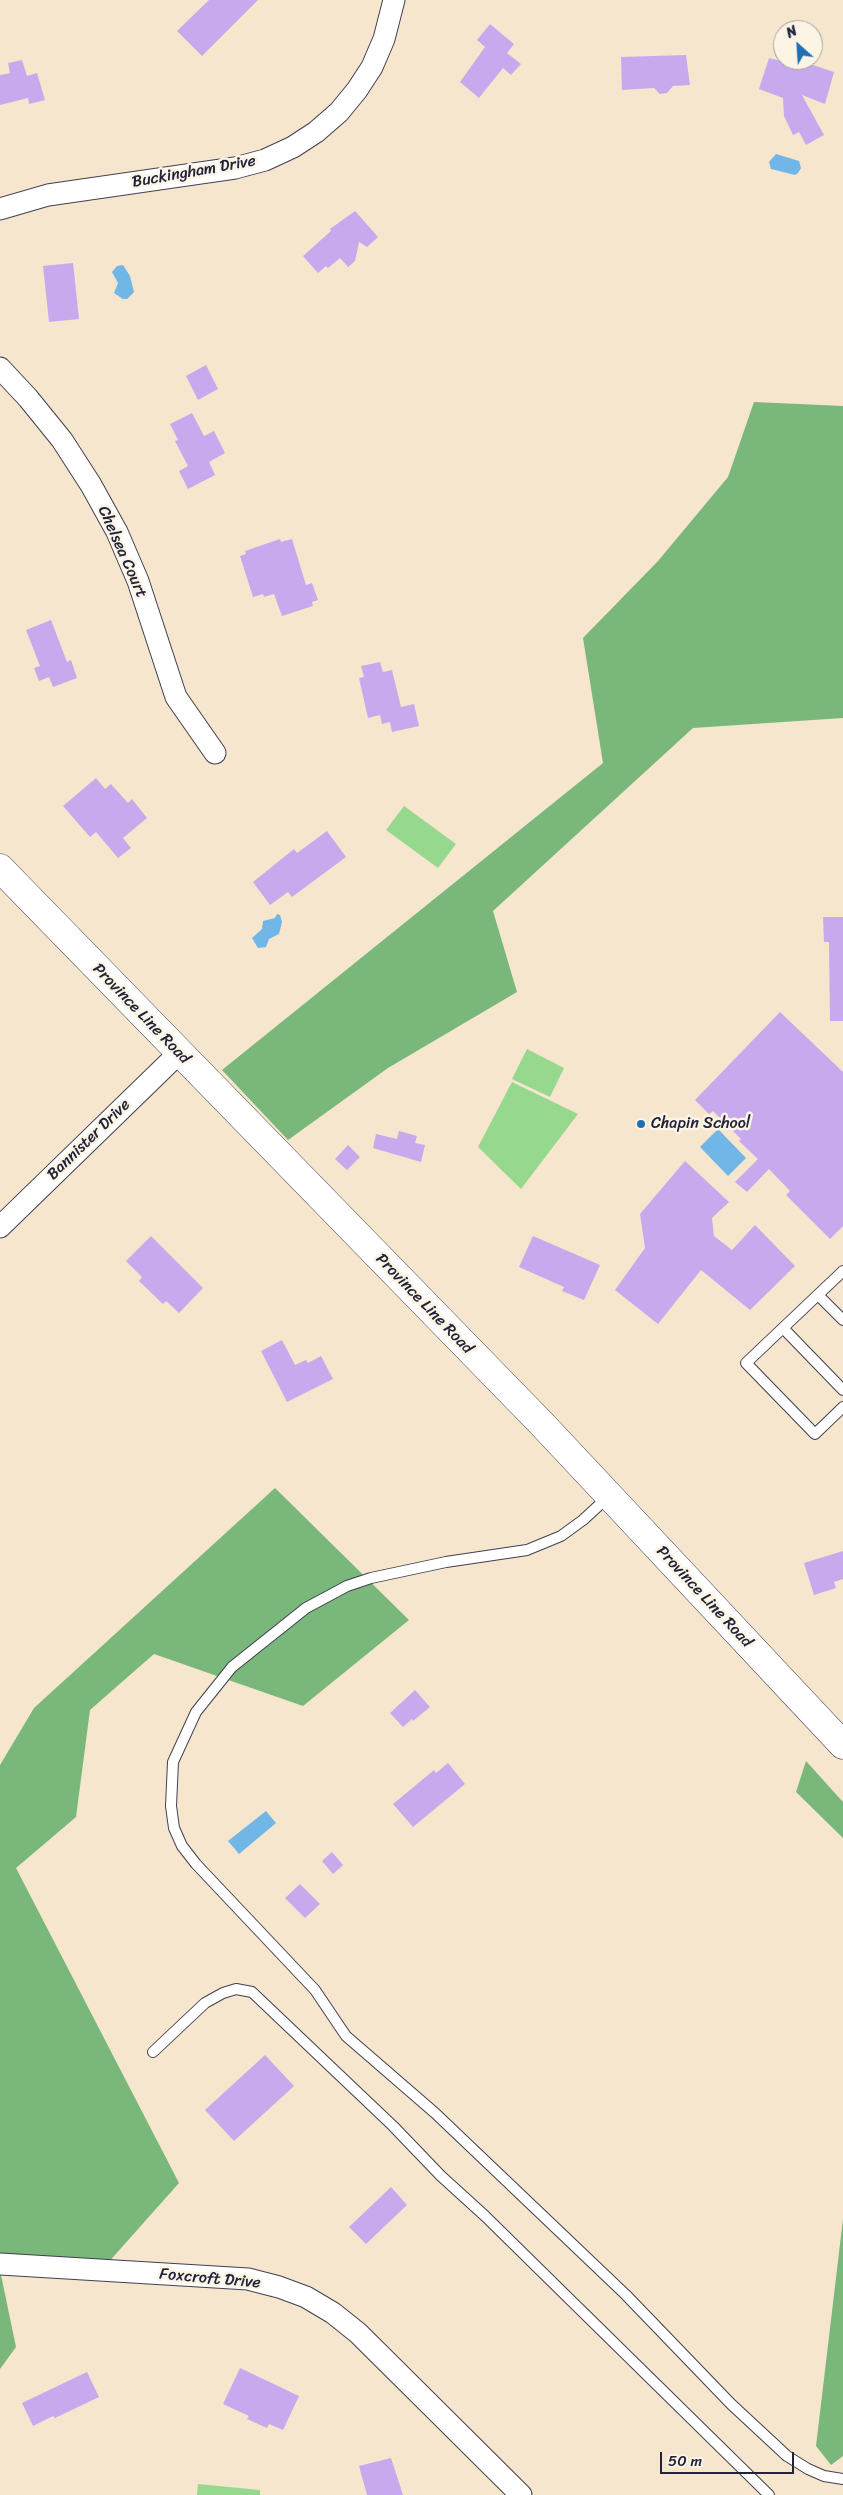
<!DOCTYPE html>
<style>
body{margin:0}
#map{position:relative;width:843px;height:2495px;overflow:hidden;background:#f6e6cd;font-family:Sriracha,sans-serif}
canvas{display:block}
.north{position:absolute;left:773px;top:20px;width:50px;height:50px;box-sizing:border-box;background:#fcf5e5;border:1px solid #a5a1a1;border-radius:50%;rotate:334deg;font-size:14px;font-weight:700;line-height:20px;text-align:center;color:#22223b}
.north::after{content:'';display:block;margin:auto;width:18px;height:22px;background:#1f6fb2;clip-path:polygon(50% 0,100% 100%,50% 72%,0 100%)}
.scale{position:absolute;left:660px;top:2452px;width:134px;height:22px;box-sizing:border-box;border:2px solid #22223b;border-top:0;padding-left:6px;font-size:15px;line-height:18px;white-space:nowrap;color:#22223b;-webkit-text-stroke:4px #fcf5e5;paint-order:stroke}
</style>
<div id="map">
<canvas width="843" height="2495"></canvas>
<div class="north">N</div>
<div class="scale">50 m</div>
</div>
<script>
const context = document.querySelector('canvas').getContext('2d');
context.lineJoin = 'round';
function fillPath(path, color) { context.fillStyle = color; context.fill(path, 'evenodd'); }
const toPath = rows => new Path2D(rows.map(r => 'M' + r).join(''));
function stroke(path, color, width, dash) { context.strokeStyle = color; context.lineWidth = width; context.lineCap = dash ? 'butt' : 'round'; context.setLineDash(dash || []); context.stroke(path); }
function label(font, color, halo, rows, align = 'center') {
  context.font = font + ' Sriracha,sans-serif'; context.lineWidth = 5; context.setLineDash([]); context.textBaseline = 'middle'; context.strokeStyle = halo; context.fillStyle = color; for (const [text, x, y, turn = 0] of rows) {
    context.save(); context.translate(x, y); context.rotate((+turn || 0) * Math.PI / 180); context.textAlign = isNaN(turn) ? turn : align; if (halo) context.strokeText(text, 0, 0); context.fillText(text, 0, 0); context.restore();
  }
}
const green = toPath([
 [404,806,456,844,438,868,386,830],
 [527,1049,564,1068,550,1097,512,1079],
 [512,1082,578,1114,521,1189,478,1147],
 [198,2484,260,2490,260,2495,197,2495]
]);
const forest = toPath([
 [754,402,843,406,843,718,693,728,493,911,517,992,388,1068,288,1140,222,1070,603,763,583,638,658,561,728,477],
 [275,1488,409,1620,303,1706,154,1654,90,1710,76,1817,16,1868,179,2183,106,2265,0,2261,0,1765,34,1708],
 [806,1761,843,1802,843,1838,796,1792],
 [843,2219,843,2456,831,2465,816,2446],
 [0,2270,16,2347,0,2369]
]);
const water = toPath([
 [776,154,799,161,801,168,798,173,795,175,771,169,769,162],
 [123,265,130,276,134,292,127,299,123,299,114,293,118,283,112,272,117,266],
 [277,914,280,915,282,922,279,934,269,939,266,947,258,948,252,938,262,929,263,921,275,918],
 [718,1129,746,1158,728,1176,700,1147],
 [266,1811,276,1823,239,1854,228,1841]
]);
const building = toPath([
 [209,0,258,0,202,56,177,31],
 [490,24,514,44,507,53,521,64,511,75,503,68,479,98,460,82,485,47,477,40],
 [686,55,690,85,673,86,667,93,660,94,654,88,622,90,621,57],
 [769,58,800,66,801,61,834,72,825,104,802,95,824,135,806,145,799,132,793,135,784,116,783,98,759,89],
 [22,60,27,76,37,73,45,100,29,104,28,98,0,105,0,75,10,73,8,63],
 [355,211,378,237,367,247,359,242,355,261,348,267,340,258,328,268,326,266,318,273,303,256,331,231,330,229],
 [73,263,79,319,49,322,43,266],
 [206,365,218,389,198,400,186,376],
 [192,413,204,436,214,431,225,453,209,462,215,475,188,489,179,471,188,466,175,441,178,440,170,424],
 [280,539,281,542,292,539,306,585,312,583,318,600,312,602,313,606,282,616,274,594,264,597,263,594,253,597,240,556,246,554,245,551],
 [51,620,67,662,71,660,77,678,53,687,49,677,39,681,34,668,40,666,26,630],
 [380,662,383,672,392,670,401,707,414,704,419,726,392,732,390,722,382,724,380,715,368,718,359,678,364,677,361,666],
 [96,778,105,789,111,784,128,803,132,799,147,818,123,838,131,848,118,858,96,832,90,837,63,806],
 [327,831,346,857,292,897,288,892,270,905,253,882,294,849,297,853],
 [823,917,843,917,843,1021,830,1021,829,942,824,942],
 [780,1012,843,1072,843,1226,830,1239,786,1195,790,1191,769,1169,747,1192,735,1182,758,1159,739,1141,741,1139,713,1111,709,1114,695,1100],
 [399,1131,417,1136,415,1143,425,1145,421,1162,373,1148,376,1134,397,1139],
 [348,1145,360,1157,347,1170,335,1159],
 [685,1161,729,1202,712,1218,714,1236,732,1250,755,1225,795,1266,750,1310,701,1270,658,1324,615,1290,645,1248,640,1214],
 [151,1236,203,1288,179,1313,166,1301,163,1304,139,1281,142,1277,126,1261],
 [533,1236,600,1265,584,1300,562,1291,564,1287,519,1267],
 [282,1340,295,1365,306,1360,308,1363,321,1356,333,1379,287,1402,261,1351],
 [843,1551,843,1579,834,1582,836,1588,814,1595,804,1563],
 [415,1690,430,1707,413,1721,412,1719,403,1727,390,1713],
 [448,1763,465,1784,413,1827,393,1804,434,1770,436,1773],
 [332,1852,343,1865,333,1874,322,1861],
 [300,1884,320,1904,305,1918,285,1898],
 [265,2055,294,2086,234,2141,205,2110],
 [391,2187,407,2205,366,2244,349,2227],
 [240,2368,299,2396,283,2430,269,2424,267,2428,247,2419,249,2416,223,2404],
 [87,2372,99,2397,55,2418,53,2416,33,2426,22,2403],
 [391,2458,403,2495,367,2495,359,2466]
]);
const lane = toPath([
 [843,1271,746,1363,815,1434,843,1407],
 [818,1295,843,1320],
 [783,1328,843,1390],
 [608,1497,583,1520,561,1536,527,1550,446,1562,371,1578,347,1586,306,1608,232,1667,196,1712,173,1762,171,1806,174,1828,182,1846,196,1864,315,1990,346,2036,435,2113,626,2295,731,2404,787,2456,808,2469,824,2476,843,2479],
 [153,2052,205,2003,223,1993,236,1989,252,1992,393,2126,441,2176,485,2216,769,2495]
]);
const street = toPath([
 [0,209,48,195,235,168,265,160,293,147,316,132,339,112,357,90,372,67,384,39,394,0],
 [0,368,28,398,62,440,91,485,117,532,138,581,176,697,215,753],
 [0,1227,178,1054],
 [0,2264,248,2279,279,2287,306,2297,333,2313,358,2333,521,2495]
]);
const primary = toPath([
 [0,868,542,1424,843,1745]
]);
const markers = [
 [641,1124,5,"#1f6fb2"]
];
const streetNames = [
 ["Buckingham Drive",194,172,-10],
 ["Chelsea Court",122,552,66],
 ["Province Line Road",141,1014,46],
 ["Bannister Drive",89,1140,-44],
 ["Province Line Road",424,1304,46],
 ["Province Line Road",704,1597,47],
 ["Foxcroft Drive",210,2279,5]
];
const poiNames = [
 ["Chapin School",651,1124]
];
fillPath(green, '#97d88f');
fillPath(forest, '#79b87a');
fillPath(water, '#70b6e7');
fillPath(building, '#c7aaed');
stroke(lane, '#423f51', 12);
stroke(street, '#423f51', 23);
stroke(primary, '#423f51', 29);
stroke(lane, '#fff', 10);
stroke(street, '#fff', 21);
stroke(primary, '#fff', 28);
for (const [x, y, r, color] of markers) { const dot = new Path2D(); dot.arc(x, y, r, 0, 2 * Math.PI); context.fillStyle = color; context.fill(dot); stroke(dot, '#fcf5e5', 2); }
label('16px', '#22223b', '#fcf5e5', streetNames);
label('16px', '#22223b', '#fcf5e5', poiNames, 'left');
</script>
